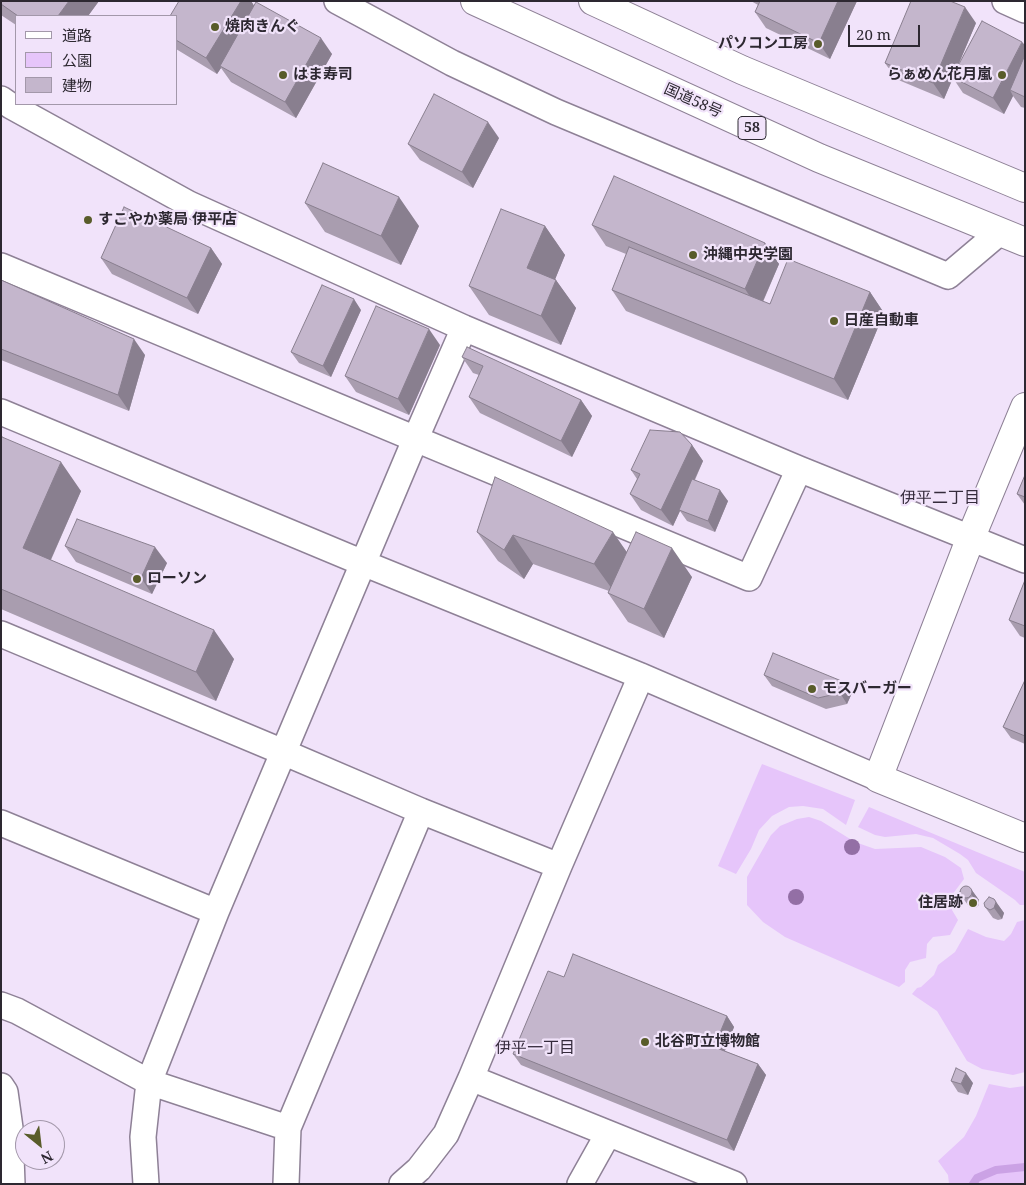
<!DOCTYPE html>
<meta charset="utf-8">
<style>
body{margin:0}
#map{position:relative;width:1026px;height:1185px;overflow:hidden;background:#f1e3fa;font-family:"Noto Serif","Noto Sans JP",serif}
canvas{display:block}
.frame{position:absolute;inset:0;border:2px solid #2d2831;pointer-events:none}
.legend{position:absolute;left:15px;top:15px;width:162px;height:90px;box-sizing:border-box;background:#f1e3fa;border:1px solid #a398aa;margin:0;padding:6px 9px;list-style:none;font-size:15px;color:#2d2831}
.legend li{display:flex;align-items:center;gap:10px;height:25px}
.legend b{width:25px;border:1px solid #a398aa}
.north{position:absolute;left:15px;top:1120px;width:50px;height:50px;box-sizing:border-box;background:#f1e3fa;border:1px solid #a398aa;border-radius:50%;rotate:151deg;font-size:14px;font-weight:700;line-height:20px;text-align:center;color:#2d2831}
.north::after{content:'';display:block;margin:auto;width:18px;height:22px;background:#595c2a;clip-path:polygon(50% 0,100% 100%,50% 72%,0 100%)}
.scale{position:absolute;left:848px;top:25px;width:72px;height:22px;box-sizing:border-box;border:2px solid #2d2831;border-top:0;padding-left:6px;font-size:15px;line-height:18px;white-space:nowrap;color:#2d2831;-webkit-text-stroke:4px #f1e3fa;paint-order:stroke}
</style>
<div id="map">
<canvas width="1026" height="1185"></canvas>
<div class="frame"></div>
<ul class="legend">
<li><b style="height:6px;background:#fff"></b>道路</li>
<li><b style="height:14px;background:#e6c5fa"></b>公園</li>
<li><b style="height:14px;background:#c4b6cc"></b>建物</li>
</ul>
<div class="north">N</div>
<div class="scale">20 m</div>
</div>
<script>
const context = document.querySelector('canvas').getContext('2d');
context.lineJoin = 'round';
function fillPath(path, color) { context.fillStyle = color; context.fill(path, 'evenodd'); }
const toPath = rows => new Path2D(rows.map(r => 'M' + r).join(''));
function stroke(path, color, width, dash) { context.strokeStyle = color; context.lineWidth = width; context.lineCap = dash ? 'butt' : 'round'; context.setLineDash(dash || []); context.stroke(path); }
function label(font, color, halo, rows, align = 'center') {
  context.font = font + ' "Noto Serif","Noto Sans JP",serif'; context.lineWidth = 4.5; context.setLineDash([]); context.textBaseline = 'middle'; context.strokeStyle = halo; context.fillStyle = color; for (const [text, x, y, turn = 0] of rows) {
    context.save(); context.translate(x, y); context.rotate((+turn || 0) * Math.PI / 180); context.textAlign = isNaN(turn) ? turn : align; if (halo) context.strokeText(text, 0, 0); context.fillText(text, 0, 0); context.restore();
  }
}
const green = toPath([
 [762,764,855,800,846,825,823,809,803,806,789,807,772,816,759,830,751,849,736,874,718,866],
 [869,807,1025,872,1025,905,1020,905,1015,900,976,873,968,860,960,854,933,838,916,834,885,837,875,835,858,827],
 [809,817,821,821,855,842,875,849,921,847,945,857,961,868,964,879,952,895,952,910,958,920,950,935,933,937,927,944,926,958,910,962,905,970,905,982,899,987,785,937,763,922,747,905,747,877,771,835,780,826,797,819],
 [1025,920,1025,1072,1013,1075,982,1069,967,1061,937,1011,912,994,917,988,921,987,934,975,938,965,955,952,968,929,986,937,1004,941,1011,934,1017,922],
 [989,1084,1010,1088,1025,1086,1025,1184,949,1184,948,1175,938,1161,964,1137,976,1116]
]);
const stream = toPath([
 [973,1184,977,1178,996,1170,1025,1167]
]);
const street = toPath([
 [337,1,452,63,556,112,948,276,1000,232],
 [1005,1,1025,10],
 [1,99,11,106,189,204,464,328,799,469,1025,560],
 [1,266,749,578,799,469],
 [1,412,363,563,641,676,878,778],
 [1,634,283,752,421,811,559,866],
 [1,823,216,912],
 [1,1005,17,1011,149,1082,288,1128],
 [471,1078,734,1184],
 [1,1086,5,1092,10,1128,12,1184],
 [146,1184,143,1137,149,1082,216,912,415,440,464,328],
 [286,1184,288,1128,421,811],
 [402,1184,419,1169,446,1134,471,1078,559,866,641,676],
 [580,1184,608,1134]
]);
const secondary = toPath([
 [1025,407,971,537,878,778,1025,838]
]);
const highway = toPath([
 [475,1,819,158,1025,242],
 [593,1,742,70,1025,188]
]);
const trees = [
 [852,847],
 [796,897]
];
const wall = toPath([
 [1,1,99,1,88,16,16,16,16,25,1,15],
 [179,1,251,1,254,6,332,54,296,118,231,82,221,68,217,74,176,49,176,16],
 [751,1,857,1,830,59,766,28,755,12,758,5],
 [976,23,958,65,1025,97,1025,108,1021,107,1013,96,1004,114,963,93,953,78,944,99,896,79,885,63],
 [499,138,473,188,420,160,408,144],
 [305,203,419,226,401,265,325,232],
 [592,225,765,243,779,264,763,302,770,304,870,292,884,313,848,400,626,311,612,290,626,254,606,246],
 [545,226,565,255,555,279,576,308,561,345,489,315,469,286],
 [211,248,222,264,198,314,112,274,101,258],
 [1,280,145,355,129,411,1,360],
 [361,310,331,377,299,363,291,352],
 [440,345,409,415,356,392,345,376],
 [462,357,581,400,592,416,572,457,480,413,469,397,479,375,473,373],
 [1,438,81,491,51,560,234,659,216,701,1,609],
 [692,445,703,461,695,480,728,501,715,532,687,521,680,511,673,526,641,510,630,494,637,479,631,470],
 [1025,475,1025,505,1017,494],
 [495,477,627,552,692,577,664,638,628,622,608,593,609,591,533,564,524,579,498,561,477,532],
 [65,546,167,563,152,594,76,562],
 [1025,580,1025,638,1020,636,1009,620],
 [764,675,852,693,847,704,826,709,772,686],
 [1025,680,1025,744,1011,738,1003,727],
 [971,889,979,900,979,905,976,908,970,908,960,894],
 [994,899,1004,913,1002,919,998,920,993,918,985,907],
 [564,977,727,1016,734,1027,725,1051,758,1064,766,1075,734,1151,521,1065,513,1054],
 [951,1081,973,1083,968,1095,958,1092]
]);
const shadedWall = toPath([
 [69,1,99,1,88,16,58,16],
 [241,1,251,1,257,10,220,66,221,68,217,74,206,58],
 [838,1,857,1,830,59,819,43],
 [965,7,976,23,944,99,933,83],
 [321,38,332,54,296,118,285,102],
 [1022,42,1025,45,1025,74,1010,90,1013,96,1004,114,993,98],
 [488,122,499,138,473,188,462,172],
 [399,197,419,226,401,265,381,236],
 [545,226,565,255,548,297,527,268],
 [765,243,779,264,759,310,745,289],
 [211,248,222,264,198,314,187,298],
 [556,280,576,308,561,345,541,316],
 [870,292,884,313,848,400,834,379],
 [354,299,361,310,331,377,323,366],
 [429,329,440,345,409,415,398,399],
 [134,339,145,355,129,411,118,395],
 [581,400,592,416,572,457,561,441],
 [692,445,703,461,673,526,661,510],
 [61,462,81,491,43,577,23,548],
 [720,490,728,501,715,532,708,521],
 [613,532,633,561,615,593,594,564],
 [513,535,533,564,524,579,504,550],
 [155,547,167,563,152,594,141,578],
 [672,548,692,577,664,638,644,609],
 [214,630,234,659,216,701,196,672],
 [844,682,852,693,847,704,840,693],
 [971,889,979,900,979,905,971,894],
 [994,899,1004,913,1002,919,994,908],
 [727,1016,734,1027,722,1058,714,1047],
 [758,1064,766,1075,734,1151,727,1140],
 [966,1073,973,1083,968,1095,961,1084]
]);
const building = toPath([
 [1,1,69,1,58,16,18,16,1,4,1,1],
 [179,1,241,1,206,58,176,40,176,16,170,16,179,1],
 [760,1,838,1,819,43,755,12,760,1],
 [911,1,950,1,965,7,933,83,885,63,911,1],
 [256,2,321,38,285,102,220,66,256,2],
 [982,21,1022,42,993,98,952,77,982,21],
 [1025,55,1025,97,1010,90,1025,55],
 [434,94,488,122,462,172,408,144,434,94],
 [323,163,399,197,381,236,305,203,323,163],
 [614,176,765,243,745,289,592,225,614,176],
 [124,207,211,248,187,298,101,258,124,207],
 [501,209,545,226,527,268,556,280,541,316,469,286,501,209],
 [629,247,770,304,788,259,870,292,834,379,612,290,629,247],
 [1,280,134,339,118,395,1,349,1,280],
 [322,285,354,299,323,366,291,352,322,285],
 [376,306,429,329,398,399,345,376,376,306],
 [467,347,581,400,561,441,469,397,483,366,462,357,467,347],
 [650,430,680,432,692,445,661,510,630,494,640,474,631,470,650,430],
 [2,437,61,462,23,548,214,630,196,672,1,589,1,438,2,437],
 [1025,475,1025,497,1017,494,1025,475],
 [495,477,613,532,594,564,513,535,504,550,477,532,495,477],
 [692,479,720,490,708,521,679,510,692,479],
 [77,519,155,547,141,578,65,546,77,519],
 [636,532,672,548,644,609,608,593,636,532],
 [1025,580,1025,626,1009,620,1025,580],
 [773,653,844,682,840,693,818,698,764,675,773,653],
 [1025,680,1025,736,1003,727,1025,680],
 '960 892a6 6 0 1 1 12 0a6 6 0 1 1-12 0Z',
 [989,897,994,899,996,902,994,908,990,910,985,907,984,903,989,897],
 [573,954,727,1016,714,1047,758,1064,727,1140,513,1054,548,971,564,977,573,954],
 [956,1068,966,1073,961,1084,951,1081,956,1068]
]);
const markers = [
 [215,27,5,"#595c2a"],
 [818,44,5,"#595c2a"],
 [283,75,5,"#595c2a"],
 [1002,75,5,"#595c2a"],
 [88,220,5,"#595c2a"],
 [693,255,5,"#595c2a"],
 [834,321,5,"#595c2a"],
 [137,579,5,"#595c2a"],
 [812,689,5,"#595c2a"],
 [973,903,5,"#595c2a"],
 [645,1042,5,"#595c2a"]
];
const shields = [
 [752,128,28]
];
const shieldNames = [
 ["58",752,128]
];
const poiNames = [
 ["焼肉きんぐ",225,27],
 ["パソコン工房",808,44,"right"],
 ["はま寿司",293,75],
 ["らぁめん花月嵐",992,75,"right"],
 ["すこやか薬局 伊平店",98,220],
 ["沖縄中央学園",703,255],
 ["日産自動車",844,321],
 ["ローソン",147,579],
 ["モスバーガー",822,689],
 ["住居跡",963,903,"right"],
 ["北谷町立博物館",655,1042]
];
const streetNames = [
 ["国道58号",693,101,24]
];
const neighbourhoodNames = [
 ["伊平二丁目",940,498],
 ["伊平一丁目",535,1048]
];
fillPath(green, '#e6c5fa');
stroke(stream, '#cba2e5', 8);
stroke(street, '#8e8196', 28);
stroke(secondary, '#8e8196', 30);
stroke(highway, '#8e8196', 30);
stroke(street, '#fff', 25);
stroke(secondary, '#fff', 28);
stroke(highway, '#fff', 28);
context.fillStyle = '#936fa5';
for (const [x, y] of trees) { context.beginPath(); context.arc(x, y, 8, 0, 2 * Math.PI); context.fill(); }
fillPath(wall, '#a99daf');
fillPath(shadedWall, '#897f8f');
fillPath(building, '#c4b6cc');
stroke(building, '#897f8f', 1);
for (const [x, y, r, color] of markers) { const dot = new Path2D(); dot.arc(x, y, r, 0, 2 * Math.PI); context.fillStyle = color; context.fill(dot); stroke(dot, '#f1e3fa', 2); }
for (const [x, y, w] of shields) { const box = new Path2D(); box.roundRect(x - w / 2, y - 11.5, w, 23, 4); context.fillStyle = '#f1e3fa'; context.fill(box); stroke(box, '#2d2831', 1); }
label('bold 14px', '#2d2831', null, shieldNames);
label('bold 15px', '#2d2831', '#f1e3fa', poiNames, 'left');
label('15px', '#2d2831', '#f1e3fa', streetNames);
label('16px', '#352b3c', '#f1e3fa', neighbourhoodNames);
</script>
